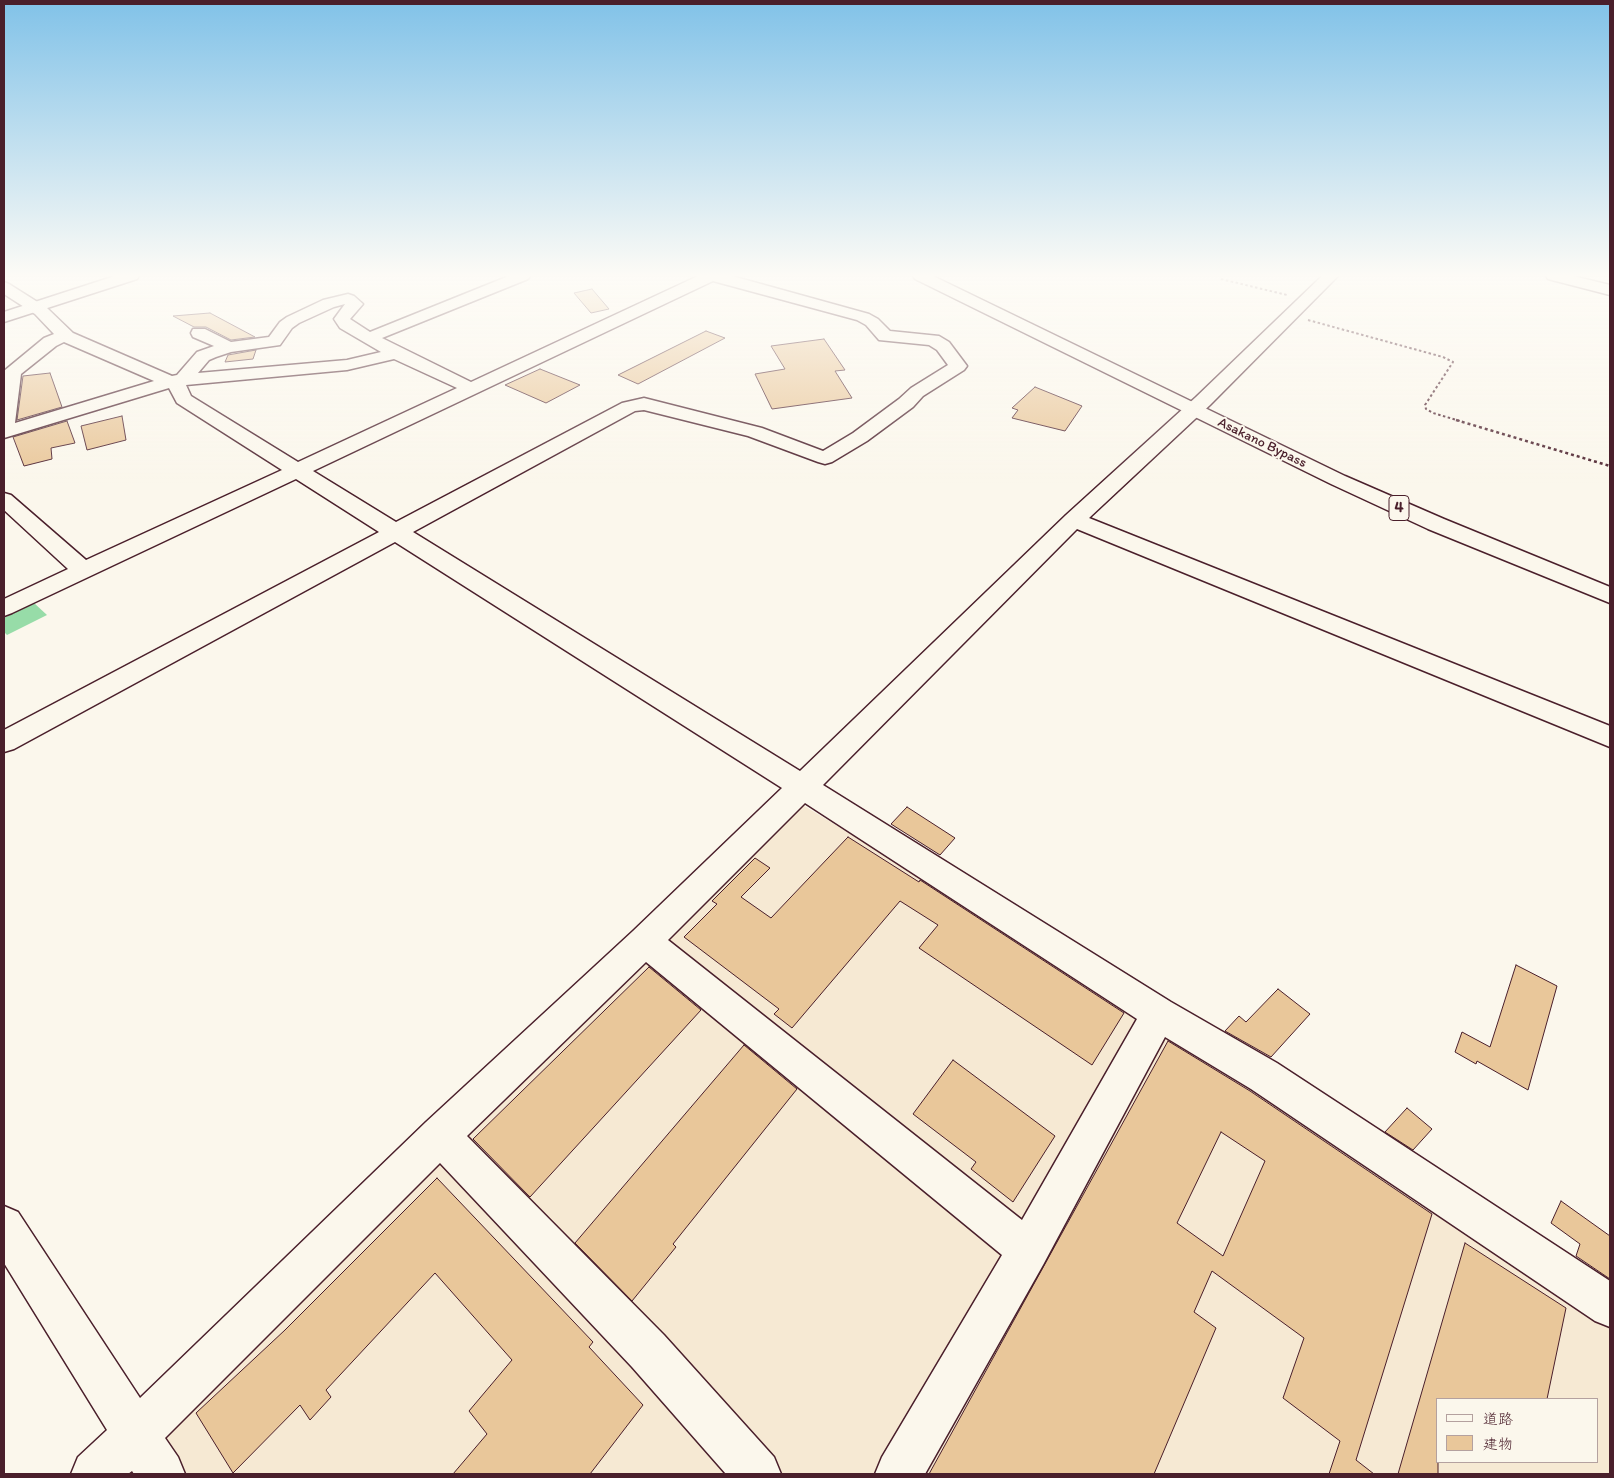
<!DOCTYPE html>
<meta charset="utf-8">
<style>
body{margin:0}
#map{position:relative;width:1614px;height:1478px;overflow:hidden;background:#fbf7ec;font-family:Itim,"Klee One",sans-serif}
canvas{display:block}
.frame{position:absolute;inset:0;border:5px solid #4a1f2b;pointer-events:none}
.legend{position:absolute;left:1436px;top:1398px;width:162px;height:65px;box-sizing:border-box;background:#fbf7ec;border:1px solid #b4a19f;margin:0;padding:6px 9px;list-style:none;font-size:15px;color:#4a1f2b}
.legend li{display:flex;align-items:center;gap:10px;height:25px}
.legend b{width:25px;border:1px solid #b4a19f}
</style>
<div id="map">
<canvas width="1614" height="1478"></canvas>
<div class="frame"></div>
<ul class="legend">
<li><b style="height:6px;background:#fbf7ec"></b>道路</li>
<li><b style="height:14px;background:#e9c79a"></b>建物</li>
</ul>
</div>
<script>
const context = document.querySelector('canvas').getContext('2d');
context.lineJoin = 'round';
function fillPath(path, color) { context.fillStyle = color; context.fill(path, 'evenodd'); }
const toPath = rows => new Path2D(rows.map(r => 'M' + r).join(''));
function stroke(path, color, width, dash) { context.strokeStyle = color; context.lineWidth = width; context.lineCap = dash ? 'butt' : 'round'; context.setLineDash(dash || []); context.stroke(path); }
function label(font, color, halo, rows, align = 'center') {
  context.font = font + ' Itim,sans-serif'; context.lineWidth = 4; context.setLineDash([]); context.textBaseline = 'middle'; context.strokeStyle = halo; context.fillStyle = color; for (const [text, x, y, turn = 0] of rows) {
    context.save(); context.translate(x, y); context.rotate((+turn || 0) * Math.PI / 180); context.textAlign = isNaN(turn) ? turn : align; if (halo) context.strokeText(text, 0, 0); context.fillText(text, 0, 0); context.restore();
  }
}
const built = toPath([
 [796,801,1610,1293,1610,1474,122,1474],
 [1438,1399,1598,1399,1598,1462,1438,1462]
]);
const green = toPath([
 [34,603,47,615,7,635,4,632,4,618]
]);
const building = toPath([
 [592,289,609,309,591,313,574,293,592,289],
 [210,313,255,337,231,340,206,327,194,327,173,316,210,313],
 [706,331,725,338,638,384,618,375,706,331],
 [824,339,845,370,835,371,852,398,772,409,755,374,785,369,771,346,824,339],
 [256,350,253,359,225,362,228,355,256,350],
 [540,369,580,385,546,403,505,385,540,369],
 [50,373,62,407,17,420,23,376,50,373],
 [1035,387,1082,406,1065,431,1012,418,1018,410,1012,408,1035,387],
 [122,416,126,440,87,450,81,426,122,416],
 [67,421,75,443,51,448,52,459,24,466,13,437,67,421],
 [907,807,955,838,940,855,891,824,907,807],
 [848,837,919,882,920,880,1124,1013,1092,1065,919,948,938,925,900,901,792,1028,774,1014,779,1009,684,937,717,904,712,901,755,858,770,868,741,897,771,918,848,837],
 [1516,965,1557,986,1528,1090,1477,1061,1476,1064,1455,1052,1462,1032,1490,1047,1516,965],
 [649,967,701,1010,530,1197,473,1139,649,967],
 [1278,989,1310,1014,1271,1057,1225,1031,1239,1016,1246,1022,1278,989],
 [1168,1041,1250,1091,1432,1214,1356,1460,1374,1474,1329,1474,1340,1441,1283,1398,1304,1338,1212,1271,1194,1312,1216,1328,1154,1474,929,1474,1168,1041],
 [1221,1132,1265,1161,1223,1256,1177,1223,1221,1132],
 [744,1045,797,1089,673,1244,676,1247,632,1301,575,1243,744,1045],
 [953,1060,1055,1136,1013,1202,971,1169,976,1162,913,1114,953,1060],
 [1407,1108,1432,1129,1413,1150,1385,1132,1407,1108],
 [437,1178,593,1342,589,1347,643,1405,590,1474,453,1474,487,1434,469,1411,512,1360,435,1273,326,1390,331,1397,310,1420,300,1405,233,1473,196,1413,285,1330,437,1178],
 [1561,1201,1610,1236,1610,1279,1576,1256,1580,1244,1551,1223,1561,1201],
 [1465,1243,1566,1308,1547,1399,1438,1399,1438,1474,1398,1474,1465,1243]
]);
const pathFar1 = toPath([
 [1221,279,1287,295],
 [1308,320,1443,357,1453,362,1425,405,1426,409,1433,413,1460,421]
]);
const path = toPath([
 [1456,420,1610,466]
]);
const minor = toPath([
 [509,276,530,276,528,279,382,338,471,382,698,276,732,276,869,314,878,319,890,331,939,336,949,342,967,366,964,370,923,396,913,407,867,441,832,462,825,464,818,462,748,436,644,410,635,411,413,532,800,771,1066,515,1196,397,1322,276,1338,276,1210,405,1089,518,1610,726,1610,747,1077,529,823,785,1171,1002,1277,1063,1610,1281,1610,1327,1595,1321,1251,1089,1165,1037,1043,1265,925,1474,875,1474,882,1457,1002,1255,646,962,467,1136,664,1335,774,1457,781,1474,726,1474,632,1367,440,1163,165,1438,178,1457,185,1474,134,1474,132,1471,128,1474,71,1474,78,1457,107,1430,4,1263,4,1206,18,1212,140,1398,426,1122,633,931,782,788,395,542,14,749,4,752,4,730,379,532,296,479,12,613,4,616,4,599,68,569,4,510,4,493,11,495,86,560,282,470,177,403,169,388,4,438,4,371,44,338,54,334,35,314,4,294,4,282,9,284,47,308,73,333,172,376,177,375,197,352,214,346,193,337,191,333,193,329,205,329,231,342,269,337,280,322,287,317,323,300,348,294,354,296,363,304,350,319,370,332,509,276],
 [713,281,857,320,866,325,879,340,929,345,937,350,948,365,911,388,899,399,853,433,823,451,762,428,644,398,622,403,396,522,313,471,713,281],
 [345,304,334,319,340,328,381,352,347,360,198,373,209,360,216,357,231,352,280,345,292,328,299,323,334,307,345,304],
 [64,342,154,381,15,423,21,374,56,346,64,342],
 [394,359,457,388,298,462,191,396,186,385,347,370,394,359],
 [805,803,1137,1019,1022,1220,668,940,805,803],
 [1546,276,1573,276,1610,285,1610,295,1548,279,1546,276]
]);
const major = toPath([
 [115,276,139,276,137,279,4,322,4,312,115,276]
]);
const highway = toPath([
 [913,276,933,276,1345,476,1444,519,1610,587,1610,603,1428,529,1331,484,915,279,913,276]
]);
const farStreetnames = [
 ["Asakano Bypass",1262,443,26]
];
const shields = [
 [1399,508,20]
];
const shieldNames = [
 ["4",1399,508]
];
fillPath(built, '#f6e9d3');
fillPath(green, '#97dca8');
fillPath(building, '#e9c79a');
stroke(building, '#4a1f2b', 1);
stroke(minor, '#4a1f2b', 3);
stroke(major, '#4a1f2b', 3);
stroke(highway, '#4a1f2b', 3);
stroke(pathFar1, '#4a1f2b', 2, [2.5, 2.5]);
stroke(path, '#4a1f2b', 2.5, [3, 3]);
fillPath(minor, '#fbf7ec');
fillPath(major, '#fbf7ec');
fillPath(highway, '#fbf7ec');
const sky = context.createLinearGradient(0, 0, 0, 483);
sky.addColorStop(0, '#81c2e8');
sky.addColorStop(0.57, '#fdfbf6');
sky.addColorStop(1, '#fdfbf600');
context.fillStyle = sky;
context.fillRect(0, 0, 1614, 483);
label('14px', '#4a1f2b', '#fbf7ec', farStreetnames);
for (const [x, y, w] of shields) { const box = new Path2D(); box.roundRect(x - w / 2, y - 12.5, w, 25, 4); context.fillStyle = '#fbf7ec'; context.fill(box); stroke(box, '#4a1f2b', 1); }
label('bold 15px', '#4a1f2b', null, shieldNames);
</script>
